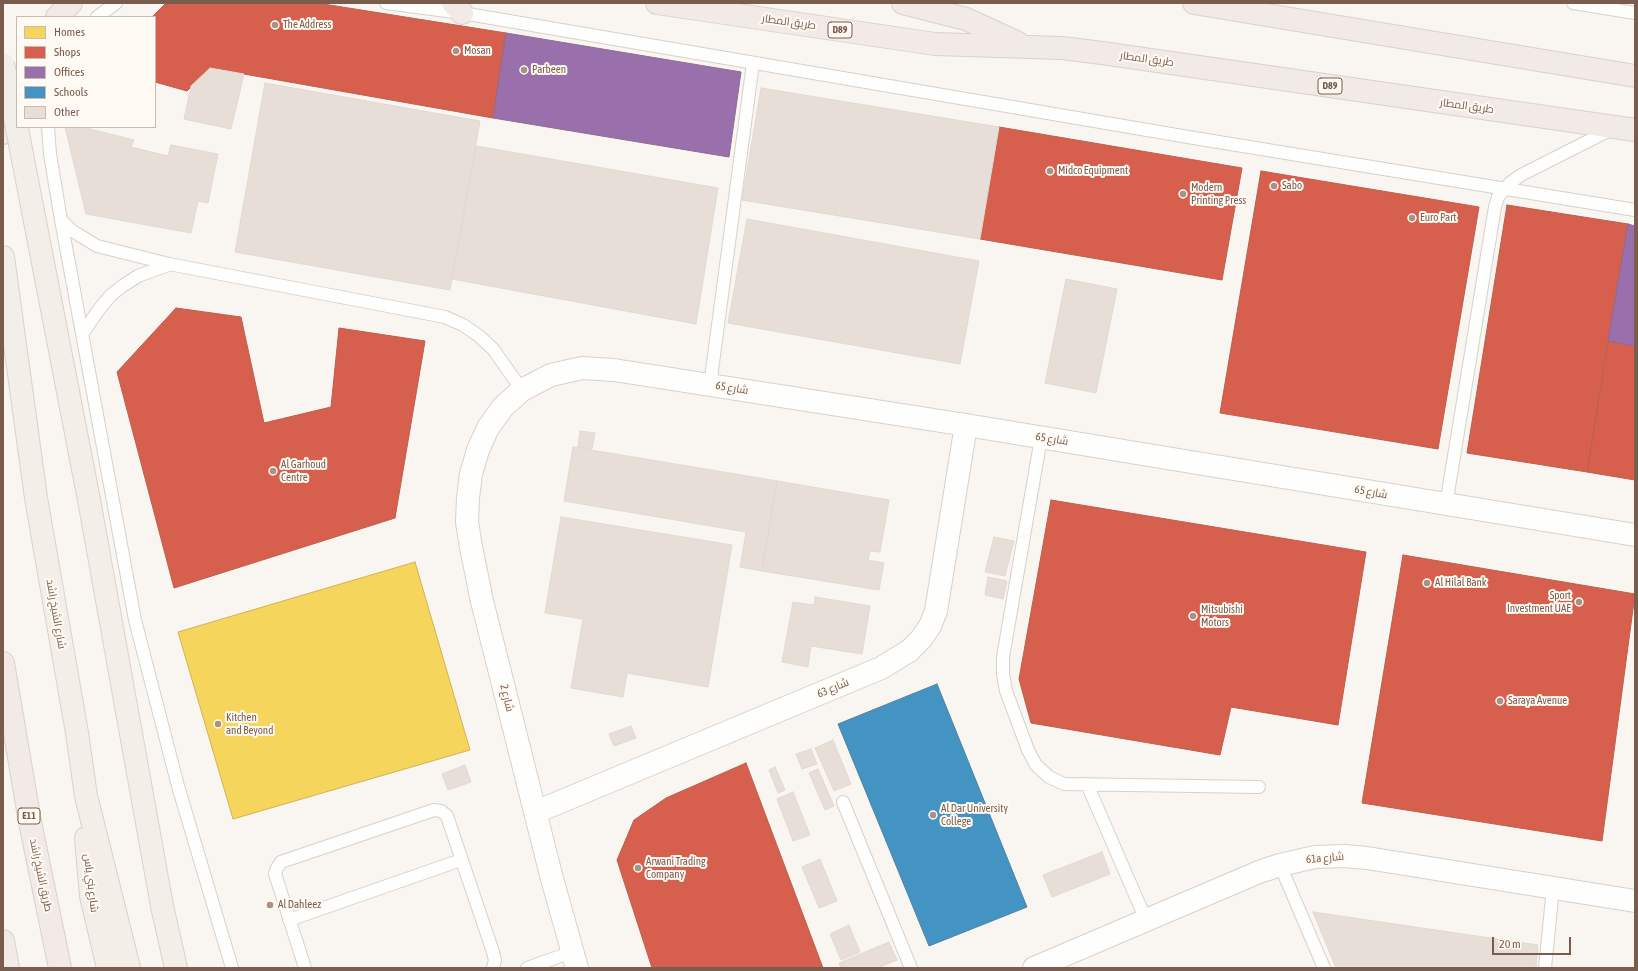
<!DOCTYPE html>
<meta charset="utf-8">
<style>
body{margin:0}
#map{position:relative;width:1638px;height:971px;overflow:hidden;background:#f9f5f0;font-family:"Asap Condensed",sans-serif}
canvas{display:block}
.frame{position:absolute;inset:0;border:4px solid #7a5c4d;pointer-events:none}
.legend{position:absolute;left:16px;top:16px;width:140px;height:112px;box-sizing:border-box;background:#fffaf3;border:1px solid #cabbb1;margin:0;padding:5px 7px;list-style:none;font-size:12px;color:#7a5c4d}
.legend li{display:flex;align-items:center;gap:8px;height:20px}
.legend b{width:20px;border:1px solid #cabbb1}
.scale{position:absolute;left:1492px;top:937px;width:79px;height:18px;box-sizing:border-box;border:2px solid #7a5c4d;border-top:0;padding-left:5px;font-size:12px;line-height:14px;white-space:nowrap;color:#7a5c4d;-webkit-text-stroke:3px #fffaf3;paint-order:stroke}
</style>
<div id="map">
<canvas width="1638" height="971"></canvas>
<div class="frame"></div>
<ul class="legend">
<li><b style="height:11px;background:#f6d55c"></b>Homes</li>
<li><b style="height:11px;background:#d6604d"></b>Shops</li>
<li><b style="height:11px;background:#9970ab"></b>Offices</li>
<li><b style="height:11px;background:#4393c3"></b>Schools</li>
<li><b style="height:11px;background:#e6ded7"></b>Other</li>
</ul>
<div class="scale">20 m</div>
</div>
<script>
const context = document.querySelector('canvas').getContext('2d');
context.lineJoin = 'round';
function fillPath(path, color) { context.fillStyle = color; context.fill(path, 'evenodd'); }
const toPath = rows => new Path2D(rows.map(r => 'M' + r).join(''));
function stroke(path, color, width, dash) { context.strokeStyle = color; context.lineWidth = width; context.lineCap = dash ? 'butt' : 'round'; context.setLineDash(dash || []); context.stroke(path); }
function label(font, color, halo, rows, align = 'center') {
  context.font = font + ' "Asap Condensed",Cairo,sans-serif'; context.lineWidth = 4; context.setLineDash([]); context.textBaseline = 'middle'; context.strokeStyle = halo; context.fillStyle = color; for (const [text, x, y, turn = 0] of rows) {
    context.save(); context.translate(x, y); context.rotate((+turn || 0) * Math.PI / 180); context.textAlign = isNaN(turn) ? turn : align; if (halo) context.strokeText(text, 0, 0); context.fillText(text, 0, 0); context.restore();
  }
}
const homes = toPath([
 [415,562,470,750,233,819,178,632,415,562]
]);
const shops = toPath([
 [166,3,317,3,506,33,493,118,210,68,187,91,155,82,155,17,152,17,166,3],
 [999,127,1242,168,1222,280,980,239,999,127],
 [1261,171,1479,207,1438,449,1220,413,1261,171],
 [1507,205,1628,224,1587,472,1467,453,1507,205],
 [176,308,241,317,264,423,331,407,339,328,425,341,395,518,174,588,117,372,176,308],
 [1608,341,1635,346,1635,480,1587,472,1608,341],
 [1051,500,1366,552,1338,725,1231,707,1220,755,1031,723,1019,679,1051,500],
 [1403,555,1635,594,1602,841,1362,803,1403,555],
 [746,763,823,968,652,968,617,860,634,820,666,798,746,763]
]);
const offices = toPath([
 [506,33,741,72,729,157,493,118,506,33],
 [1628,224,1635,226,1635,346,1608,341,1628,224]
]);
const schools = toPath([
 [937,684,1027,907,929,946,838,724,937,684]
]);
const building = toPath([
 [210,68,244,74,231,129,184,119,191,86,210,68],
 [265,83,480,121,450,290,235,252,265,83],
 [761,88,999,127,980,239,742,200,761,88],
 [65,127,82,127,134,140,131,147,168,156,171,145,218,154,208,203,198,201,191,233,86,214,65,127],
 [476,146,718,188,696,324,452,279,476,146],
 [747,219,979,261,960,364,728,323,747,219],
 [1066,279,1117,289,1096,393,1045,383,1066,279],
 [580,431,595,433,592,449,578,447,580,431],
 [573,447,777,481,762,571,740,567,746,532,564,501,573,447],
 [777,481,889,500,880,552,870,551,868,560,884,563,879,590,762,571,777,481],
 [561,517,732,545,708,687,627,673,623,697,571,688,583,619,545,613,561,517],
 [994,537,1014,541,1005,576,985,572,994,537],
 [988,577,1007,581,1003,599,985,595,988,577],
 [815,597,870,606,862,654,811,646,808,667,782,662,793,602,814,605,815,597],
 [631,726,636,738,614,746,609,734,631,726],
 [833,740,851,784,834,791,815,748,833,740],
 [811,749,817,764,802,769,796,754,811,749],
 [465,765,471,782,448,790,442,774,465,765],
 [775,767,785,790,778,793,769,770,775,767],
 [818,769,834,806,825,810,809,773,818,769],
 [793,792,810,835,793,841,777,799,793,792],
 [1102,852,1110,874,1052,897,1043,875,1102,852],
 [820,859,837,901,819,908,802,867,820,859],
 [1313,912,1538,945,1536,968,1336,968,1313,912],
 [849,925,860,952,841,960,830,934,849,925],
 [889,942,897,960,877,968,841,968,839,963,889,942]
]);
const lane = toPath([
 [386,3,462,13,1194,138,1635,210],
 [1573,3,1635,13],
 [97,17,116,3],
 [48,127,50,154,61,220,135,620,178,786,232,968],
 [61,220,71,230,97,246,169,264,445,317,463,325,479,336,493,349,522,390],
 [82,334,100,308,111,295,124,285,138,276,168,265],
 [710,385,753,63],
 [1041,438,1003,657,1003,674,1006,691,1028,750,1036,765,1049,777,1064,784,1259,787],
 [1446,505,1495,207,1498,197,1510,183,1521,175,1614,128],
 [1087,784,1146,920],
 [843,802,911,968],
 [1280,865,1324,968],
 [289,920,461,860],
 [305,968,277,880,275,874,277,868,281,862,434,810,441,811,447,816,449,822,493,952,495,960,493,968],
 [527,968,572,952],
 [1545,968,1553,888]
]);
const street = toPath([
 [536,812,881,668,909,651,921,639,930,626,936,611,966,425],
 [1034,968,1259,872,1280,865,1315,857,1344,856,1367,858,1635,901]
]);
const secondary = toPath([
 [577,968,551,875,482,601,471,547,467,522,468,498,471,474,478,450,488,428,503,407,522,390,551,375,582,368,614,370,966,425,1635,535]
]);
const primary = toPath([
 [3,257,36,498,77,733,86,796,129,968],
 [89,500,162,906,176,968],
 [86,838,91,896,108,968]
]);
const highway = toPath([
 [453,3,462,13],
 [657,3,935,44,1062,48,1102,53,1635,130],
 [903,3,966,19,1018,43],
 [1194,3,1635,76],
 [57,17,71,3],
 [3,133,13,96],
 [3,663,30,822,60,968],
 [3,941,8,968]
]);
const primaryBridge = toPath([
 [3,64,13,108,89,500]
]);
const markers = [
 [275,25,4,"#a69286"],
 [456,51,4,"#a69286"],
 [524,70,4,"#a69286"],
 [1050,171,4,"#a69286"],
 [1274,186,4,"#a69286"],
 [1183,194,4,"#a69286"],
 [1412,218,4,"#a69286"],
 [273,471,4,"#a69286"],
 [1427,583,4,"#a69286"],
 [1579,602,4,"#a69286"],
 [1193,616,4,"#a69286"],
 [1500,701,4,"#a69286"],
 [218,724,4,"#a69286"],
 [933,815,4,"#a69286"],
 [638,868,4,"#a69286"],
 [270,905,4,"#a69286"]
];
const shields = [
 [840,30,24],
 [1330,86,24],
 [29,816,22]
];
const shieldNames = [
 ["D89",840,30],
 ["D89",1330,86],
 ["E11",29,816]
];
const streetNames = [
 ["طريق المطار",789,22,8],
 ["طريق المطار",1147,59,8],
 ["طريق المطار",1467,106,8],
 ["شارع 65",732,388,9],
 ["شارع 65",1052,439,9],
 ["شارع 65",1371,492,10],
 ["شارع الشيخ راشد",56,614,80],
 ["شارع 63",833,688,-23],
 ["شارع 2",507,698,76],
 ["61a شارع",1325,858,-5],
 ["طريق الشيخ راشد",41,875,78],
 ["شارع بني ياس",91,883,83]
];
const poiNames = [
 ["The Address",283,25],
 ["Mosan",464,51],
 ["Parbeen",532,70],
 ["Midco Equipment",1058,171],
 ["Sabo",1282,186],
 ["Modern",1191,188],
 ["Printing Press",1191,201],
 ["Euro Part",1420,218],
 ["Al Garhoud",281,465],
 ["Centre",281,478],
 ["Al Hilal Bank",1435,583],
 ["Sport",1571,596,"right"],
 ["Investment UAE",1571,609,"right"],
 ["Mitsubishi",1201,610],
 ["Motors",1201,623],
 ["Saraya Avenue",1508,701],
 ["Kitchen",226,718],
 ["and Beyond",226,731],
 ["Al Dar University",941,809],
 ["College",941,822],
 ["Arwani Trading",646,862],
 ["Company",646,875],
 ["Al Dahleez",278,905]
];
fillPath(homes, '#f6d55c');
stroke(homes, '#d1b158', 1);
fillPath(shops, '#d6604d');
stroke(shops, '#ba5f4d', 1);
fillPath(offices, '#9970ab');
stroke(offices, '#906a8f', 1);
fillPath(schools, '#4393c3');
stroke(schools, '#5482a0', 1);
fillPath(building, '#e6ded7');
stroke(building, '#e2d8d2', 1);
stroke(lane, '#d7d1cb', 14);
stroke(street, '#d7d1cb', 24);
stroke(secondary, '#d9d2cb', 24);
stroke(primary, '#dad1cc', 24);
stroke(highway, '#dad1cc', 24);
stroke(lane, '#fefefd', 12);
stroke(street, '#fefefd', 22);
stroke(secondary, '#fefefd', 22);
stroke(primary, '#f3eee8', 22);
stroke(highway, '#f2eae7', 22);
stroke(primaryBridge, '#dad1cc', 24, []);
stroke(primaryBridge, '#f3eee8', 22);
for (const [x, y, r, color] of markers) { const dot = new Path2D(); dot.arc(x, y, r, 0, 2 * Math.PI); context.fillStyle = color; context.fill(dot); stroke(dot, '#fffaf3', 1.5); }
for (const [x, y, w] of shields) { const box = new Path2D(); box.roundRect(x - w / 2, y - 8, w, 16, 3); context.fillStyle = '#fffaf3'; context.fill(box); stroke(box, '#7a5c4d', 1); }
label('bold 10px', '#7a5c4d', null, shieldNames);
label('11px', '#7a5c4d', '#fffaf3', streetNames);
label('11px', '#7a5c4d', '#fffaf3', poiNames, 'left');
</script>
